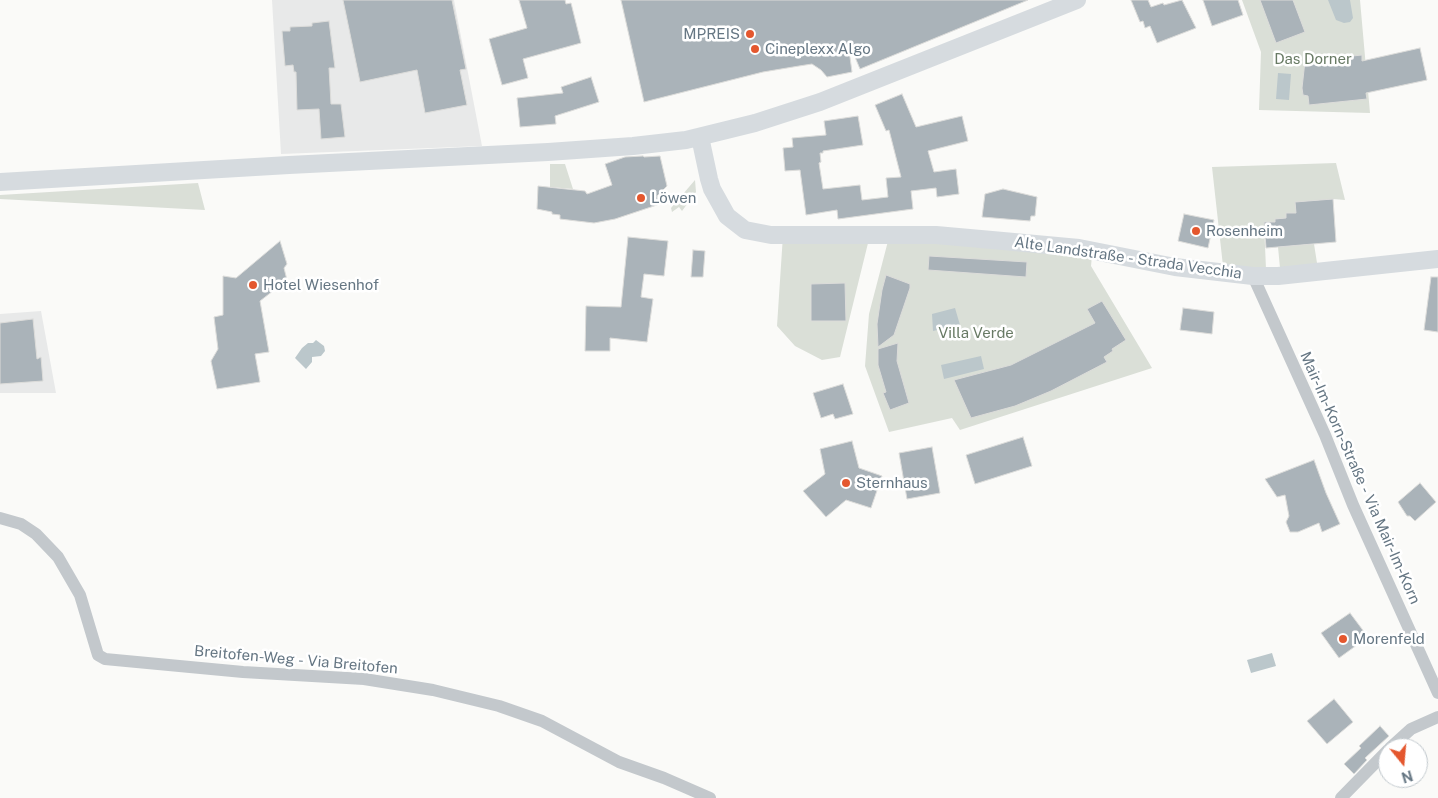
<!DOCTYPE html>
<meta charset="utf-8">
<style>
body{margin:0}
#map{position:relative;width:1438px;height:798px;overflow:hidden;background:#fafaf8;font-family:"Public Sans",sans-serif}
canvas{display:block}
.north{position:absolute;left:1378px;top:738px;width:50px;height:50px;box-sizing:border-box;background:#fff;border:1px solid #c1c8cd;border-radius:50%;rotate:163deg;font-size:14px;font-weight:700;line-height:20px;text-align:center;color:#657683}
.north::after{content:'';display:block;margin:auto;width:18px;height:22px;background:#e4572e;clip-path:polygon(50% 0,100% 100%,50% 72%,0 100%)}
</style>
<div id="map">
<canvas width="1438" height="798"></canvas>
<div class="north">N</div>
</div>
<script>
const context = document.querySelector('canvas').getContext('2d');
context.lineJoin = 'round';
function fillPath(path, color) { context.fillStyle = color; context.fill(path, 'evenodd'); }
const toPath = rows => new Path2D(rows.map(r => 'M' + r).join(''));
function stroke(path, color, width, dash) { context.strokeStyle = color; context.lineWidth = width; context.lineCap = dash ? 'butt' : 'round'; context.setLineDash(dash || []); context.stroke(path); }
function label(font, color, halo, rows, align = 'center') {
  context.font = font + ' "Public Sans",sans-serif'; context.lineWidth = 5; context.setLineDash([]); context.textBaseline = 'middle'; context.strokeStyle = halo; context.fillStyle = color; for (const [text, x, y, turn = 0] of rows) {
    context.save(); context.translate(x, y); context.rotate((+turn || 0) * Math.PI / 180); context.textAlign = isNaN(turn) ? turn : align; if (halo) context.strokeText(text, 0, 0); context.fillText(text, 0, 0); context.restore();
  }
}
const built = toPath([
 [272,0,454,0,482,146,281,154],
 [41,311,56,393,0,393,0,314]
]);
const green = toPath([
 [1242,0,1360,0,1370,113,1259,110,1261,52],
 [1336,163,1345,200,1333,199,1295,202,1296,213,1286,213,1286,218,1275,219,1275,222,1264,223,1266,269,1223,266,1212,167],
 [550,164,565,164,573,189,550,187],
 [695,180,696,192,682,211,679,207,672,212,671,208],
 [198,183,205,210,0,199,0,195],
 [783,235,870,235,840,357,822,360,795,346,777,326],
 [888,241,936,242,1092,256,1091,266,1152,368,960,430,952,418,889,432,865,366,869,314],
 [1314,244,1317,263,1313,266,1280,268,1278,247]
]);
const water = toPath([
 [1328,0,1350,0,1353,18,1350,22,1344,23,1336,20],
 [1278,73,1291,74,1289,100,1276,99],
 [955,308,960,325,933,331,932,314],
 [316,340,324,346,325,351,321,356,312,357,312,362,306,369,295,358,302,348,308,343,313,343],
 [981,356,984,369,944,379,941,365],
 [1272,653,1276,666,1251,673,1247,660]
]);
const building = toPath([
 [343,0,452,0,466,69,460,70,467,105,425,113,417,70,360,82,343,0],
 [519,0,565,0,566,4,571,3,581,43,523,59,528,78,502,85,489,39,527,28,519,0],
 [621,0,1028,0,860,69,852,50,849,50,852,72,827,77,821,70,812,64,799,66,763,72,644,102,621,0],
 [1131,0,1148,0,1151,7,1163,3,1164,5,1182,0,1196,28,1157,43,1150,26,1145,28,1143,21,1140,22,1131,0],
 [1203,0,1238,0,1243,15,1212,26,1203,0],
 [1260,0,1293,0,1305,32,1276,43,1260,0],
 [329,21,335,68,329,68,331,104,341,104,345,137,321,139,319,109,297,110,296,72,294,72,293,65,285,66,282,31,290,31,290,27,312,26,312,23,329,21],
 [1420,48,1427,80,1366,93,1367,99,1309,105,1308,96,1303,95,1302,88,1305,61,1362,55,1362,61,1420,48],
 [591,77,599,102,555,116,556,124,520,127,517,98,563,93,561,87,591,77],
 [902,94,916,127,962,116,968,141,928,151,934,172,956,169,959,194,937,197,936,188,911,191,913,209,838,219,837,210,806,215,800,170,785,171,783,148,793,147,792,138,826,135,824,121,858,116,863,145,823,151,823,153,820,153,821,162,819,163,823,189,860,185,862,200,888,197,886,178,901,177,889,130,886,131,875,105,902,94],
 [643,156,644,157,660,156,667,186,657,196,660,204,615,219,594,223,560,219,560,215,552,214,552,212,537,209,538,186,585,191,587,194,612,185,605,164,625,157,643,156],
 [1003,189,1037,197,1035,216,1031,216,1030,221,982,217,985,194,1003,189],
 [1333,199,1336,242,1266,248,1264,222,1275,222,1275,219,1286,218,1286,213,1296,213,1295,202,1333,199],
 [1184,214,1214,220,1208,248,1178,241,1184,214],
 [628,237,668,241,664,276,644,274,641,297,653,299,647,342,610,338,610,351,585,351,586,306,621,307,628,237],
 [280,241,287,264,284,268,287,280,260,301,269,352,255,354,260,382,217,389,211,361,218,349,214,317,223,315,223,276,236,278,280,241],
 [693,250,705,251,703,277,691,277,693,250],
 [929,256,1027,262,1026,277,928,270,929,256],
 [886,275,910,284,910,288,894,335,878,347,877,324,882,290,886,275],
 [1431,277,1438,277,1438,332,1424,330,1431,277],
 [845,283,846,321,811,321,811,284,845,283],
 [1102,301,1126,340,1112,349,1113,351,1104,357,1107,362,1051,391,1015,406,971,418,954,380,1011,365,1095,323,1087,309,1102,301],
 [1183,308,1214,312,1212,334,1180,330,1183,308],
 [33,319,37,359,41,357,43,381,0,384,0,323,33,319],
 [898,343,897,361,909,403,890,410,883,393,886,392,878,365,878,349,898,343],
 [843,384,853,414,835,419,833,414,821,418,813,393,843,384],
 [1023,437,1032,466,975,484,966,455,1023,437],
 [852,441,859,468,882,476,871,508,846,500,826,517,803,491,825,474,820,449,852,441],
 [932,447,940,493,907,499,899,453,932,447],
 [1314,460,1326,493,1340,524,1322,532,1319,523,1298,532,1290,532,1286,522,1289,516,1285,495,1277,497,1265,479,1314,460],
 [1420,483,1436,502,1415,521,1410,516,1407,516,1398,502,1420,483],
 [1350,613,1368,637,1339,658,1321,633,1350,613],
 [1334,699,1353,722,1327,744,1307,721,1334,699],
 [1380,726,1389,736,1365,758,1367,760,1354,774,1344,764,1361,748,1359,746,1380,726]
]);
const minor = toPath([
 [1253,276,1325,435,1353,505,1438,693],
 [0,518,21,524,36,534,58,557,80,595,98,655,105,659,243,672,364,679,433,690,499,706,542,721,619,762,664,778,710,798],
 [1390,748,1411,729,1438,717],
 [1341,798,1388,750]
]);
const secondary = toPath([
 [700,137,709,179,712,189,727,216,745,230,771,235,936,235,1003,241,1079,248,1175,267,1253,276,1278,276,1438,259],
 [0,182,289,165,548,152,633,146,686,140,755,123,820,102,1077,0]
]);
const markers = [
 [750,34,5,"#e4572e"],
 [755,49,5,"#e4572e"],
 [641,198,5,"#e4572e"],
 [1196,231,5,"#e4572e"],
 [253,285,5,"#e4572e"],
 [846,483,5,"#e4572e"],
 [1343,639,5,"#e4572e"]
];
const poiNames = [
 ["MPREIS",740,34,"right"],
 ["Cineplexx Algo",765,49],
 ["Löwen",651,198],
 ["Rosenheim",1206,231],
 ["Hotel Wiesenhof",263,285],
 ["Sternhaus",856,483],
 ["Morenfeld",1353,639]
];
const parkNames = [
 ["Das Dorner",1313,59],
 ["Villa Verde",976,333]
];
const streetNames = [
 ["Alte Landstraße - Strada Vecchia",1128,258,8],
 ["Mair-Im-Korn-Straße - Via Mair-Im-Korn",1360,478,66],
 ["Breitofen-Weg - Via Breitofen",296,660,5]
];
fillPath(built, '#e8e9e9');
fillPath(green, '#dadfd7');
fillPath(water, '#bbc7cb');
fillPath(building, '#aab3b9');
stroke(building, '#dcdcda', 1);
stroke(minor, '#c3c8cc', 12);
stroke(secondary, '#d6dbdf', 18);
for (const [x, y, r, color] of markers) { const dot = new Path2D(); dot.arc(x, y, r, 0, 2 * Math.PI); context.fillStyle = color; context.fill(dot); stroke(dot, '#fff', 2); }
label('15px', '#657683', '#fff', poiNames, 'left');
label('15px', '#687a64', '#fff', parkNames);
label('15px', '#657683', '#fff', streetNames);
</script>
